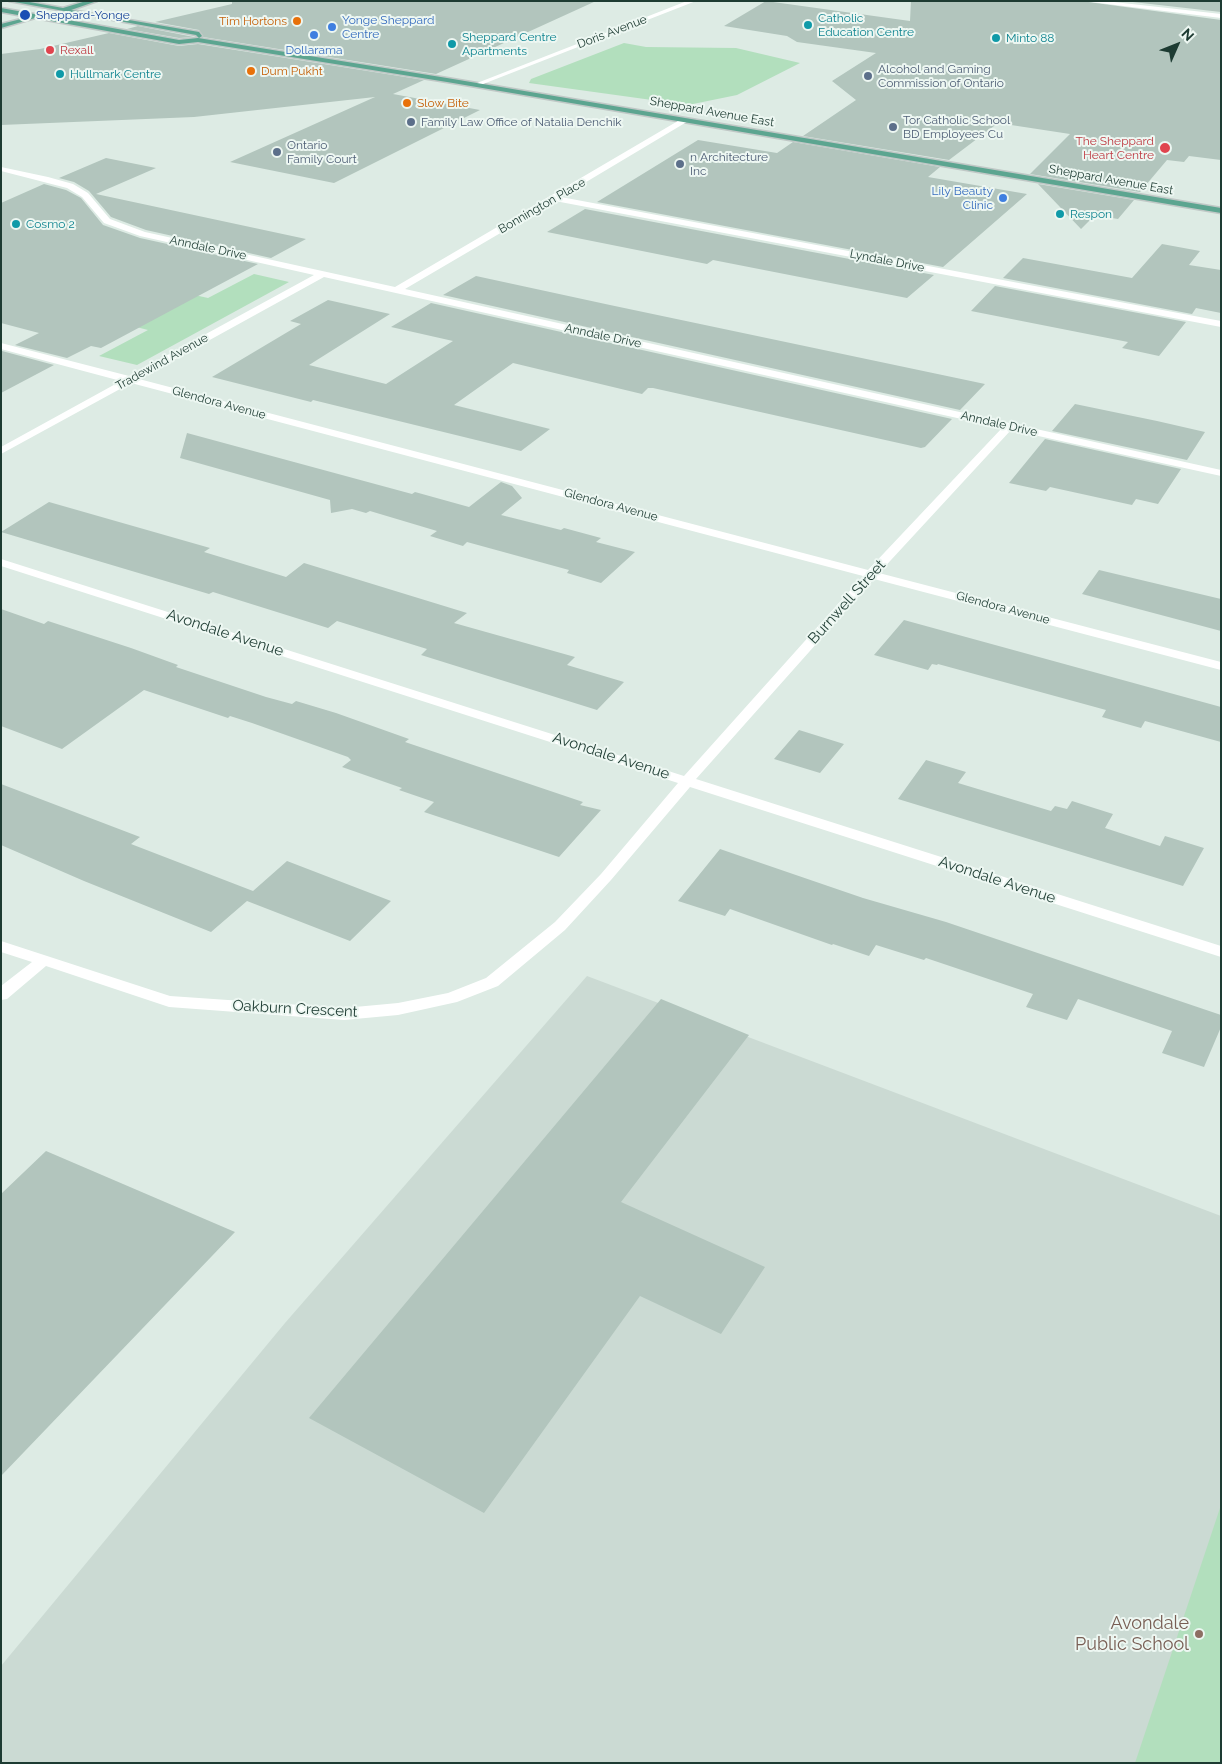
<!DOCTYPE html>
<style>
body{margin:0}
#map{position:relative;width:1222px;height:1764px;overflow:hidden;background:#ddebe4;font-family:Raleway,sans-serif}
canvas{display:block}
.frame{position:absolute;inset:0;border:2px solid #1d3b32;pointer-events:none}
.north{position:absolute;left:1152px;top:20px;width:50px;height:50px;-webkit-text-stroke:4px #edf7f2;paint-order:stroke;rotate:46deg;font-size:14px;font-weight:700;line-height:20px;text-align:center;color:#1d3b32}
.north::after{content:'';display:block;margin:auto;width:18px;height:22px;background:#1d3b32;clip-path:polygon(50% 0,100% 100%,50% 72%,0 100%)}
</style>
<div id="map">
<canvas width="1222" height="1764"></canvas>
<div class="frame"></div>
<div class="north">N</div>
</div>
<script>
const context = document.querySelector('canvas').getContext('2d');
context.lineJoin = 'round';
function fillPath(path, color) { context.fillStyle = color; context.fill(path, 'evenodd'); }
const toPath = rows => new Path2D(rows.map(r => 'M' + r).join(''));
function stroke(path, color, width, dash) { context.strokeStyle = color; context.lineWidth = width; context.lineCap = dash ? 'butt' : 'round'; context.setLineDash(dash || []); context.stroke(path); }
function label(font, color, halo, rows, align = 'center') {
  context.font = font + ' Raleway,sans-serif'; context.lineWidth = 4; context.setLineDash([]); context.textBaseline = 'middle'; context.strokeStyle = halo; context.fillStyle = color; for (const [text, x, y, turn = 0] of rows) {
    context.save(); context.translate(x, y); context.rotate((+turn || 0) * Math.PI / 180); context.textAlign = isNaN(turn) ? turn : align; if (halo) context.strokeText(text, 0, 0); context.fillText(text, 0, 0); context.restore();
  }
}
const built = toPath([
 [587,976,1221,1216,1221,1763,1,1763,1,1666,285,1323]
]);
const green = toPath([
 [624,43,646,47,736,48,800,63,737,95,688,105,529,83,531,79],
 [254,274,289,282,137,365,99,356,148,330,113,321,190,294,208,298],
 [1221,1505,1221,1763,1135,1763]
]);
const building = toPath([
 [232,1,596,1,436,74,203,37,199,30,155,22,232,4],
 [766,1,910,21,911,1,1081,1,1221,20,1221,160,1189,156,1184,162,1167,160,1140,192,1030,174,1070,134,998,123,949,160,803,136,856,100,832,81,876,53,797,42,787,36,724,26],
 [1124,1,1221,1,1221,12],
 [138,26,194,37,179,38,127,29],
 [109,33,179,46,198,44,424,80,393,94,480,110,334,183,230,162,375,97,194,117,1,125,1,54,40,49],
 [698,140,777,153,793,142,940,167,928,177,1027,194,943,267,597,202],
 [106,158,156,168,96,194,306,239,271,258,146,230,111,217,89,191,74,182,59,178],
 [44,184,66,190,81,198,103,225,140,238,258,264,101,348,91,346,67,358,15,345,39,333,1,323,1,203],
 [1038,184,1134,200,1118,219,1095,215,1081,229],
 [585,209,934,275,907,298,713,260,707,264,547,232],
 [1162,244,1200,251,1189,265,1221,270,1221,313,1196,308,1192,314,1003,278,1023,258,1132,278],
 [476,276,610,305,985,384,960,410,443,295],
 [995,286,1186,322,1159,356,1122,348,1128,342,971,311],
 [328,300,390,314,309,365,386,384,453,341,391,327,431,303,952,419,925,447,921,448,653,388,648,388,642,394,513,363,454,405,550,429,521,451,313,400,311,402,212,377,301,324,290,321],
 [2,351,54,365,1,393],
 [1075,404,1157,421,1205,432,1187,460,1052,431],
 [187,433,412,494,415,492,469,507,501,482,512,486,522,498,501,515,561,530,564,528,601,538,596,542,635,552,601,583,567,573,569,570,467,542,463,546,430,536,437,531,370,511,366,513,352,509,331,513,330,500,180,458],
 [1045,439,1181,469,1158,504,1136,499,1132,505,1050,487,1046,491,1009,483],
 [49,502,210,548,204,552,286,577,304,563,467,613,454,623,575,657,567,665,624,682,597,710,421,655,427,649,337,621,328,628,213,592,209,594,1,532],
 [1099,570,1221,599,1221,631,1082,594],
 [1,609,44,624,48,621,131,648,178,665,176,667,266,697,292,704,296,701,336,713,409,739,405,742,583,802,580,805,601,810,559,857,424,812,434,802,399,790,402,788,342,767,351,760,348,757,252,723,230,716,228,718,144,690,62,749,1,726],
 [904,620,1221,707,1221,742,1145,721,1141,728,1102,717,1106,710,938,664,937,665,932,664,928,670,874,655],
 [799,730,844,744,820,773,774,759],
 [926,760,966,772,958,783,1051,811,1055,806,1067,809,1072,801,1113,814,1105,828,1160,846,1165,836,1204,848,1183,886,898,799],
 [1,784,140,837,131,844,253,891,287,861,391,901,350,941,247,901,211,932,84,881,1,845],
 [720,849,863,898,946,922,1221,1015,1221,1027,1204,1067,1162,1053,1172,1031,1078,999,1067,1020,1026,1007,1033,994,926,958,924,960,876,945,869,956,833,944,832,945,730,909,725,916,678,901],
 [661,999,749,1035,621,1202,765,1267,721,1334,640,1296,484,1513,309,1418],
 [46,1151,235,1232,1,1476,1,1194]
]);
const minor = toPath([
 [687,1,696,1,478,86,472,85,687,1],
 [1083,1,1105,1,1221,14,1221,18,1083,1],
 [683,118,690,120,561,197,1221,321,1221,327,555,201,405,289,1221,470,1221,476,1011,430,879,573,1221,662,1221,670,874,579,696,779,1221,946,1221,957,690,787,611,880,565,930,498,986,457,1002,398,1015,344,1020,169,1007,46,966,7,999,1,1000,1,986,32,962,1,952,1,941,170,996,344,1008,398,1003,448,993,486,978,555,922,601,874,678,783,1,566,1,559,684,776,863,576,131,383,1,454,1,447,121,381,1,349,1,343,129,376,314,275,140,236,104,223,82,197,67,188,1,171,1,167,48,177,73,184,88,193,110,219,145,232,395,287,683,118],
 [324,277,1002,428,868,570,139,379,324,277]
]);
const major = toPath([
 [9,1,24,1,63,8,86,1,97,1,71,10,199,32,202,36,199,38,196,35,9,1],
 [1,8,179,40,198,38,447,78,1221,208,1221,213,447,82,198,42,179,44,35,18,1,28,1,24,29,17,1,12,1,8]
]);
const markers = [
 [25,15,6,"#1a4fb4"],
 [297,21,5,"#e8710a"],
 [808,25,5,"#0f9aa8"],
 [332,27,5,"#3f7fe0"],
 [314,35,5,"#3f7fe0"],
 [996,38,5,"#0f9aa8"],
 [452,44,5,"#0f9aa8"],
 [50,50,5,"#e0444e"],
 [251,71,5,"#e8710a"],
 [60,74,5,"#0f9aa8"],
 [868,76,5,"#5c6f8a"],
 [407,103,5,"#e8710a"],
 [411,122,5,"#5c6f8a"],
 [893,127,5,"#5c6f8a"],
 [1165,148,6,"#e0444e"],
 [277,152,5,"#5c6f8a"],
 [680,164,5,"#5c6f8a"],
 [1003,198,5,"#3f7fe0"],
 [1060,214,5,"#0f9aa8"],
 [16,224,5,"#0f9aa8"],
 [1199,1634,5,"#8d6e63"]
];
const farTransitnames = [
 ["Sheppard-Yonge",36,15]
];
const farCulturenames = [
 ["Catholic",818,18],
 ["Education Centre",818,32],
 ["Sheppard Centre",462,37],
 ["Apartments",462,51],
 ["Minto 88",1006,38],
 ["Hullmark Centre",70,74],
 ["Respon",1070,214],
 ["Cosmo 2",26,224]
];
const farShopnames = [
 ["Yonge Sheppard",342,20],
 ["Centre",342,34],
 ["Dollarama",314,50,"center"],
 ["Lily Beauty",993,191,"right"],
 ["Clinic",993,205,"right"]
];
const farFoodnames = [
 ["Tim Hortons",287,21,"right"],
 ["Dum Pukht",261,71],
 ["Slow Bite",417,103]
];
const farStreetnames = [
 ["Doris Avenue",612,32,-21],
 ["Sheppard Avenue East",712,112,10],
 ["Sheppard Avenue East",1111,180,10],
 ["Bonnington Place",542,206,-30],
 ["Anndale Drive",208,248,12],
 ["Lyndale Drive",887,261,11],
 ["Anndale Drive",603,336,12],
 ["Tradewind Avenue",162,362,-29],
 ["Glendora Avenue",219,403,15],
 ["Anndale Drive",999,424,13],
 ["Glendora Avenue",611,505,15],
 ["Glendora Avenue",1003,608,15]
];
const farHealthnames = [
 ["Rexall",60,50],
 ["The Sheppard",1154,141,"right"],
 ["Heart Centre",1154,155,"right"]
];
const farServicenames = [
 ["Alcohol and Gaming",878,69],
 ["Commission of Ontario",878,83],
 ["Tor Catholic School",903,120],
 ["BD Employees Cu",903,134],
 ["Family Law Office of Natalia Denchik",421,122],
 ["Ontario",287,145],
 ["Family Court",287,159],
 ["n Architecture",690,157],
 ["Inc",690,171]
];
const streetNames = [
 ["Burnwell Street",847,602,-48],
 ["Avondale Avenue",225,633,18],
 ["Avondale Avenue",611,756,18],
 ["Avondale Avenue",997,880,18],
 ["Oakburn Crescent",295,1009,3]
];
const nearEducationnames = [
 ["Avondale",1189,1624],
 ["Public School",1189,1645]
];
fillPath(built, '#cbdad3');
fillPath(green, '#b2dfbd');
fillPath(building, '#b2c5bd');
stroke(major, '#c0c8c6', 3);
fillPath(minor, '#fff');
fillPath(major, '#5ca590');
for (const [x, y, r, color] of markers) { const dot = new Path2D(); dot.arc(x, y, r, 0, 2 * Math.PI); context.fillStyle = color; context.fill(dot); stroke(dot, '#edf7f2', 2); }
label('12px', '#164399', '#edf7f2', farTransitnames, 'left');
label('12px', '#0d838f', '#edf7f2', farCulturenames, 'left');
label('12px', '#366cbe', '#edf7f2', farShopnames, 'left');
label('12px', '#c56008', '#edf7f2', farFoodnames, 'left');
label('12px', '#1d3b32', '#edf7f2', farStreetnames);
label('12px', '#be3a42', '#edf7f2', farHealthnames, 'left');
label('12px', '#4e5e75', '#edf7f2', farServicenames, 'left');
label('15px', '#1d3b32', '#edf7f2', streetNames);
label('18px', '#785e54', '#edf7f2', nearEducationnames, 'right');
</script>
